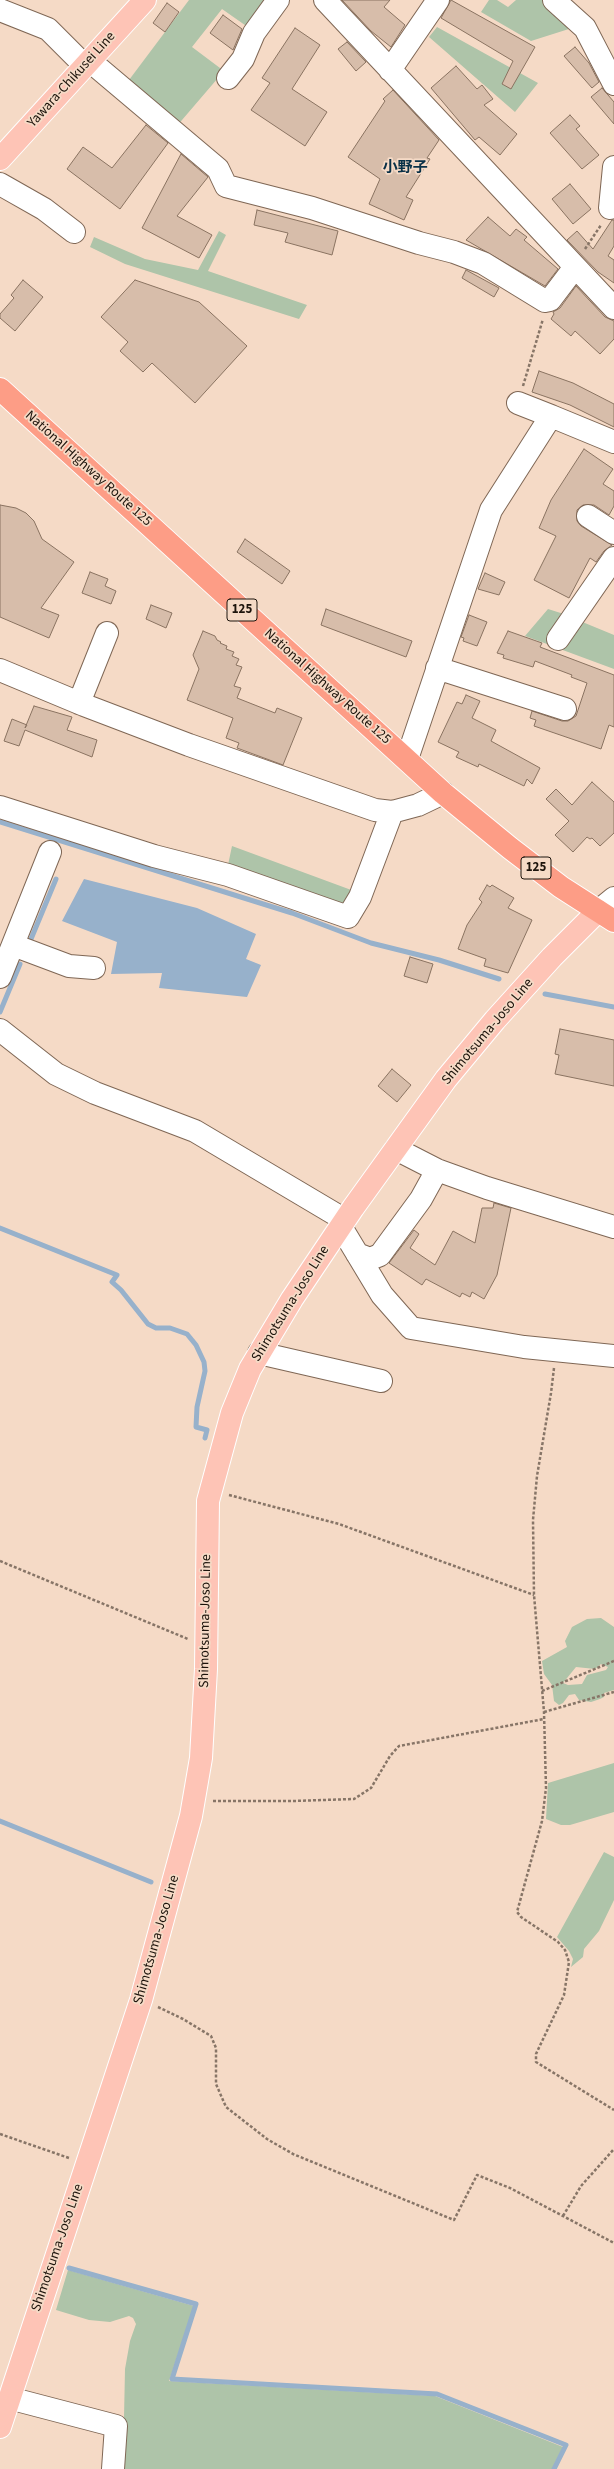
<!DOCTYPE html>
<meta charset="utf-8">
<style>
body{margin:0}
canvas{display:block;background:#f5dac6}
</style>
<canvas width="614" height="2469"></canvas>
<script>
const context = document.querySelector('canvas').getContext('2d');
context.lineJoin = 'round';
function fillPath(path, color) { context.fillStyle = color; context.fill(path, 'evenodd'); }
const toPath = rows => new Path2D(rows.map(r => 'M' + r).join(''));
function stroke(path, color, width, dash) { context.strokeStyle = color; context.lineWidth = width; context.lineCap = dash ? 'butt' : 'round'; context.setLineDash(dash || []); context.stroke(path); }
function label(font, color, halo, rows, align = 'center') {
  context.font = font + ' "Source Sans 3","Noto Sans JP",sans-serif'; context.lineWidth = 3.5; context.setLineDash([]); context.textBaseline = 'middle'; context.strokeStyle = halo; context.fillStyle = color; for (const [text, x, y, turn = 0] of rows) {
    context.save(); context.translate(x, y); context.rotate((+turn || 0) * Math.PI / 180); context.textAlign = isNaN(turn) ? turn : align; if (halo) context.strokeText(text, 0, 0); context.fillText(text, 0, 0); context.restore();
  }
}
const green = toPath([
 [189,0,273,0,252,30,222,9,192,47,224,71,176,127,126,84],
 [489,0,497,0,508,7,516,0,543,0,572,28,531,41,481,12],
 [437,27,538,83,515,112,429,37],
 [219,231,226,235,208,271,307,305,299,319,125,264,90,247,94,237,145,259,198,270],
 [548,609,567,615,547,644,525,636],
 [580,621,614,635,614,669,560,649],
 [232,846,354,891,347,905,228,865],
 [601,1618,614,1627,614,1690,604,1693,604,1697,600,1699,591,1702,579,1700,575,1694,569,1695,563,1703,559,1705,554,1701,552,1685,544,1674,542,1661,567,1647,565,1641,572,1627,587,1619],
 [601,1664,608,1667,606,1670,587,1675,582,1684,568,1685,563,1683,576,1667,595,1669],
 [614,1763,614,1812,570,1825,561,1825,546,1819,548,1783],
 [604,1852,614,1857,614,1900,599,1931,584,1949,583,1957,571,1967,573,1959,569,1951,557,1937],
 [68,2270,194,2306,169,2381,435,2396,563,2447,552,2469,120,2469,124,2418,125,2369,130,2341,136,2324,133,2318,129,2316,110,2322,89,2320,56,2310]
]);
const water = toPath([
 [84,879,197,908,256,934,246,959,261,965,247,997,159,988,162,973,111,974,117,942,62,921]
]);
const stream = toPath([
 [0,822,292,913,371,943,439,960,499,979],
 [31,939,56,879],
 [545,994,614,1007],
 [0,1012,20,964],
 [0,1228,117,1275,112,1282,121,1290,148,1324,156,1328,170,1328,187,1334,196,1345,204,1362,205,1371,197,1407,196,1427,207,1430,205,1438],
 [0,1821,151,1882],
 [69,2268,196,2304,172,2379,437,2394,566,2445,554,2469]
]);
const building = toPath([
 [342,0,390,0,384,7,405,25,391,47,371,31,342,0],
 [451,0,535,47,511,89,502,84,513,61,441,18,451,0],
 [167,3,179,12,165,32,153,23,167,3],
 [223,15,242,29,233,50,210,33,223,15],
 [295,28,320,45,292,89,327,112,305,146,251,110,270,83,262,78,295,28],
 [347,42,366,62,356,71,338,49,347,42],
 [575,47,589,63,599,82,592,88,564,56,575,47],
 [456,66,477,89,482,85,493,99,484,105,517,134,500,155,479,137,475,140,431,88,456,66],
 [602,88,614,102,614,124,591,97,602,88],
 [393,90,439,140,427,158,430,159,406,197,413,200,404,220,369,204,380,179,348,157,385,101,383,99,393,90],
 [570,115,580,126,576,129,599,155,582,169,550,133,570,115],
 [146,125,168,143,120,209,67,169,83,147,112,168,146,125],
 [181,154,208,177,177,216,212,235,199,258,142,228,181,154],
 [570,184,591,209,573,224,552,199,570,184],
 [257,210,338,231,332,255,285,242,288,233,254,225,257,210],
 [488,217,510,236,516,229,527,237,524,240,558,269,545,286,466,240,488,217],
 [612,220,614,220,614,246,608,256,614,260,614,283,598,272,567,240,577,231,593,249,612,220],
 [466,270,499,288,494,297,462,278,466,270],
 [23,280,43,297,15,331,0,318,0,314,14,298,11,295,23,280],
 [135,280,199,302,247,346,195,403,152,363,143,372,120,351,128,342,101,317,135,280],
 [576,286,605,317,614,321,614,339,600,354,575,331,571,336,551,319,554,314,553,312,560,308,576,286],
 [539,371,573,383,614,404,614,427,570,405,532,392,539,371],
 [584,449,613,469,603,484,614,491,614,506,609,515,594,505,583,505,577,510,577,521,581,526,612,545,604,551,596,562,590,558,569,598,534,580,556,536,539,528,551,500,584,449],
 [0,505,16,508,26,513,34,521,42,539,74,562,41,608,59,615,49,638,0,617,0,505],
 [245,539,290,571,282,584,237,552,245,539],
 [90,572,108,579,105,586,116,591,111,604,82,593,90,572],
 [485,573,505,582,499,595,478,589,485,573],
 [151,605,172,613,166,628,146,619,151,605],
 [326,609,412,641,406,657,321,625,326,609],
 [469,615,487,622,477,646,463,641,464,638,461,637,469,615],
 [203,631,215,636,217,640,221,642,220,643,227,646,226,649,234,652,232,656,239,659,236,665,242,667,234,686,241,688,237,698,275,713,277,708,302,718,283,765,237,748,239,743,226,738,233,718,187,700,199,669,193,655,203,631],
 [508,631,542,643,540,647,614,675,614,727,609,725,601,749,534,726,536,720,530,718,532,711,562,721,568,721,576,716,587,683,571,677,572,675,535,661,533,667,503,658,504,655,497,653,508,631],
 [466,695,480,701,472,718,496,730,491,741,540,768,532,784,527,779,524,786,479,764,478,767,456,757,459,752,438,742,457,702,462,704,466,695],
 [34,706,72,717,67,730,97,740,92,757,25,730,19,746,4,741,12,719,27,725,25,728,34,706],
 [592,782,614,802,614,833,600,846,592,838,590,839,587,837,573,852,555,835,569,821,546,799,556,789,572,805,592,782],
 [487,885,490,887,492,885,514,898,508,908,532,920,508,973,484,966,486,959,458,949,467,925,482,902,479,899,487,885],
 [410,957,433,964,427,983,404,976,410,957],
 [560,1029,614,1040,614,1086,555,1074,559,1055,555,1054,560,1029],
 [392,1069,411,1085,397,1102,378,1086,392,1069],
 [494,1203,511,1208,497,1275,484,1299,472,1292,470,1297,462,1293,460,1297,426,1279,422,1285,389,1263,414,1230,419,1234,410,1248,435,1265,453,1231,475,1243,482,1208,493,1208,494,1203]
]);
const path = toPath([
 [585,249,601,225],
 [523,386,543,319],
 [554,1368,551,1393,537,1476,533,1520,534,1595,544,1712,546,1788,542,1821,517,1912,521,1917,558,1942,565,1950,569,1962,564,1995,536,2054,536,2062,614,2110],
 [229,1495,339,1524,534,1595],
 [0,1561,188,1639],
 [542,1691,614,1661],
 [544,1712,614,1692],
 [213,1801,294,1801,354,1799,371,1788,390,1756,399,1746,544,1719],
 [158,2007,183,2019,211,2036,216,2048,216,2084,226,2107,267,2139,293,2154,454,2220,477,2175,510,2188,614,2243],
 [0,2134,69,2158],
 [563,2216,581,2186,614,2149]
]);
const minor = toPath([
 [325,0,614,308],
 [554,0,585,28,614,84],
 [0,10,48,29,85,66],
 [90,61,218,169,226,186,312,208,419,243,454,252,483,263,545,301,550,300,575,267],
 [390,70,438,0],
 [228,78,243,59,254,33,278,0],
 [0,184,44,209,74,232],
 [610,208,614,167],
 [518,403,551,416],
 [588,516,614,533],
 [558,639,614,558],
 [437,668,565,709],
 [0,670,84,705,189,745,375,810,392,812,418,805,443,793],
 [79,703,107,633],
 [407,759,491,510,551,416,614,442],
 [0,807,154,856,228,875,348,917,360,897,392,812],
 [598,911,614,898],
 [13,945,69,966,94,968],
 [0,977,50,852],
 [0,1030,56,1074,95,1093,195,1131,345,1220],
 [396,1149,437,1170,487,1188,614,1227],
 [341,1227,382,1295,411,1328,524,1347,614,1356],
 [357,1254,370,1259,380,1255,421,1199,437,1170],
 [259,1353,381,1381],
 [9,2398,116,2426,113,2469]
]);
const major = toPath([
 [0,159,145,0],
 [0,2427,141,2000,191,1816,201,1758,206,1669,208,1501,232,1413,250,1369,292,1299,353,1208,446,1079,495,1020,552,957,598,911]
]);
const highway = toPath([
 [0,389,443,793,510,848,561,887,614,921]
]);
const shields = [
 [242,610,30],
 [536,868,30]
];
const shieldNames = [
 ["125",242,610],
 ["125",536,868]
];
const streetNames = [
 ["Yawara-Chikusei Line",72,80,-48],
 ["National Highway Route 125",88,469,42],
 ["National Highway Route 125",327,687,42],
 ["Shimotsuma-Joso Line",488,1032,-50],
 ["Shimotsuma-Joso Line",291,1304,-58],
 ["Shimotsuma-Joso Line",206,1621,-89],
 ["Shimotsuma-Joso Line",157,1940,-74],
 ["Shimotsuma-Joso Line",58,2248,-71]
];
const neighbourhoodNames = [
 ["小野子",405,169]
];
fillPath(green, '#aec4a9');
fillPath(water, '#97b1cb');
stroke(stream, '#97b1cb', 5);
fillPath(building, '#d7bdaa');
stroke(building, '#8a7361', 1);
stroke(minor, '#7f6755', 24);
stroke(major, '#fff', 24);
stroke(highway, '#fff', 24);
stroke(path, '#877567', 2.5, [3, 2]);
stroke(minor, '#fff', 22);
stroke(major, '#fec4b6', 22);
stroke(highway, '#fd9d86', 22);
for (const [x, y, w] of shields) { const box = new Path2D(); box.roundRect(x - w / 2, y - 11, w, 22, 3); context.fillStyle = '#f5dac6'; context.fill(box); stroke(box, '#1d140c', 1); }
label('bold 13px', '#1d140c', null, shieldNames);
label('14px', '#1d140c', '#f5dac6', streetNames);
label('bold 15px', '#093047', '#f5dac6', neighbourhoodNames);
</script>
